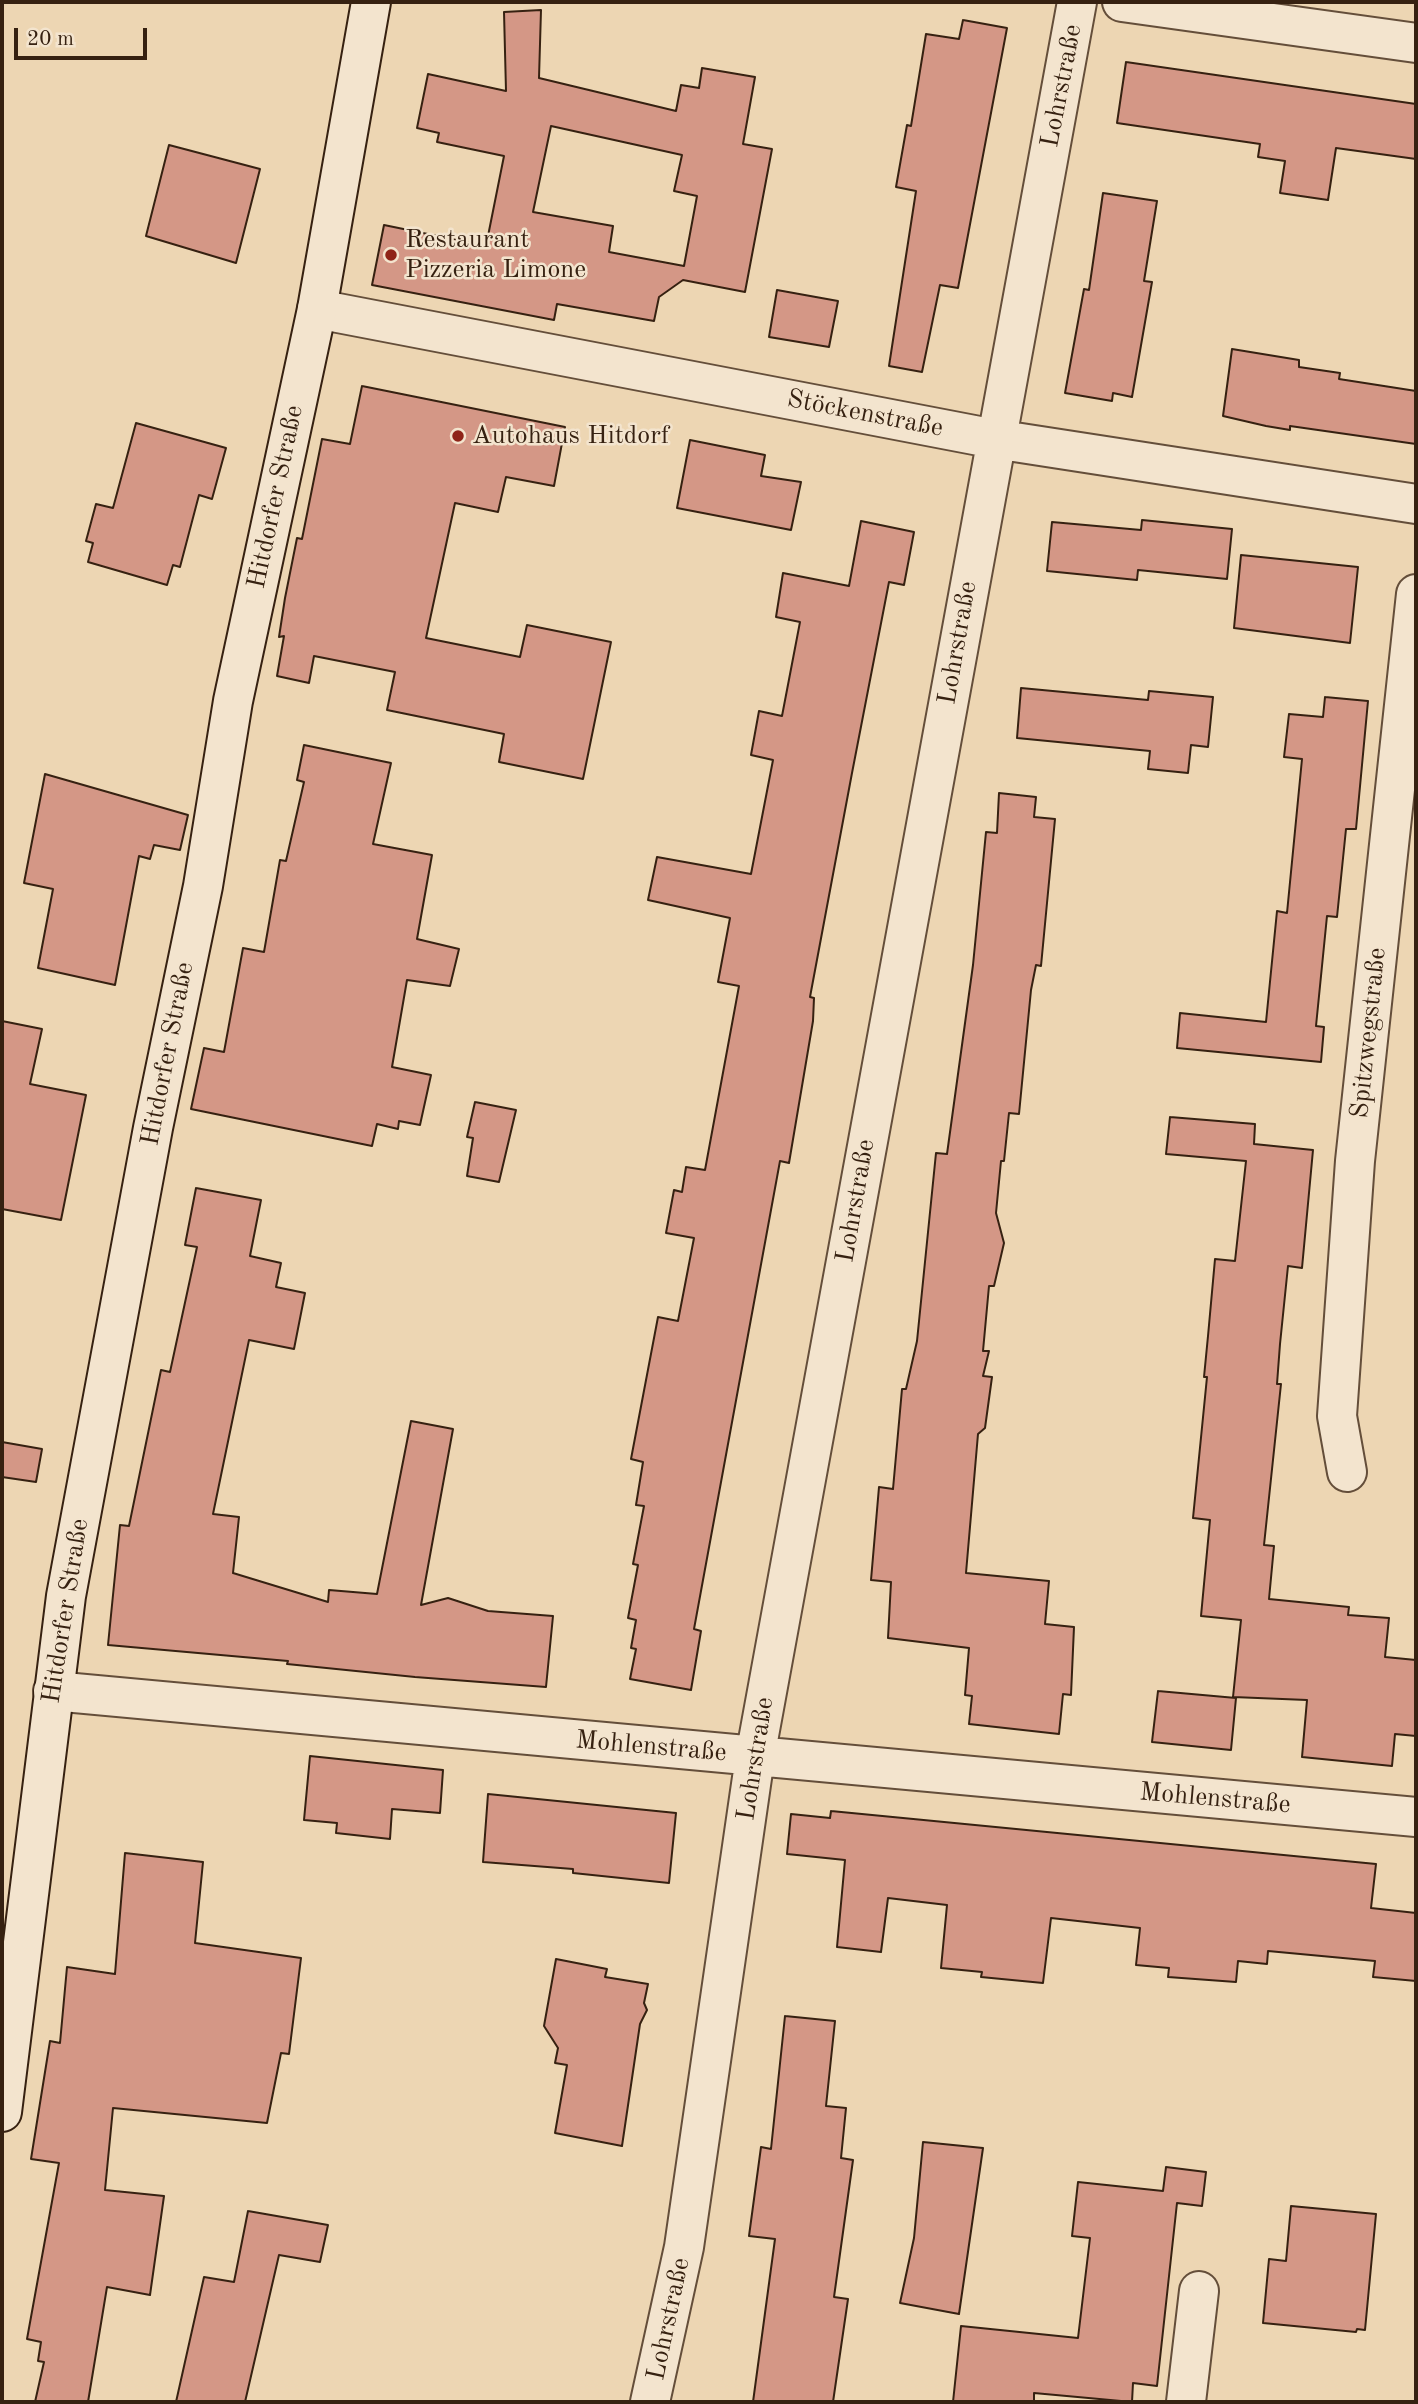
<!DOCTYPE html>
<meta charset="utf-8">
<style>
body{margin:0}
#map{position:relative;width:1418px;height:2404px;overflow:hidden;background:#edd6b3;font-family:"Old Standard TT",serif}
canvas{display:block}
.frame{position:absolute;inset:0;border:4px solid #362111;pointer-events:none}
.scale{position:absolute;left:14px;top:28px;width:133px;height:32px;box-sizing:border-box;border:4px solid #362111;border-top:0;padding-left:9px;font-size:21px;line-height:24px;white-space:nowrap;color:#362111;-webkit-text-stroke:5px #f3e4ce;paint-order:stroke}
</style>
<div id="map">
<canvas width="1418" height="2404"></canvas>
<div class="frame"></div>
<div class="scale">20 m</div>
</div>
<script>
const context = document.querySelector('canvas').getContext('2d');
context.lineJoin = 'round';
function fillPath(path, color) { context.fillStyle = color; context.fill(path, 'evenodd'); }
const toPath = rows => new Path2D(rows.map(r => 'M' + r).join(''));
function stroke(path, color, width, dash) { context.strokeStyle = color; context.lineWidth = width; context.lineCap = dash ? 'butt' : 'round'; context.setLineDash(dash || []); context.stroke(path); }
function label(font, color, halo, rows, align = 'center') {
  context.font = font + ' "Old Standard TT",serif'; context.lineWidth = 5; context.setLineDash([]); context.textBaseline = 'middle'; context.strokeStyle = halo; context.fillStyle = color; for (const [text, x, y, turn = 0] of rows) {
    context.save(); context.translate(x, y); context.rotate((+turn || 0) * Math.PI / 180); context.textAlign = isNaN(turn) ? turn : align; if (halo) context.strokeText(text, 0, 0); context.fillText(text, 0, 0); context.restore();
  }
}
const building = toPath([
 [541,10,539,78,676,111,681,85,699,88,702,68,755,77,743,144,772,149,745,292,683,280,659,297,654,321,557,304,554,320,372,285,384,225,486,246,504,156,437,142,439,133,417,128,428,74,506,91,504,12,541,10],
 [551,126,682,155,674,191,697,196,684,266,609,252,613,226,533,212,551,126],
 [963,20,1007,28,958,288,940,285,922,372,889,366,916,191,896,187,907,125,911,126,926,34,959,39,963,20],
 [1126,62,1416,104,1416,159,1336,148,1328,200,1280,193,1285,161,1258,157,1260,144,1117,123,1126,62],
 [169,145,260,169,236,263,146,236,169,145],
 [1103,193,1157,201,1144,281,1152,282,1132,397,1113,393,1112,401,1065,393,1084,289,1089,290,1103,193],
 [777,290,838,301,829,347,769,337,777,290],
 [1232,349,1299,360,1299,367,1340,373,1339,379,1416,391,1416,444,1290,426,1290,430,1266,426,1223,416,1232,349],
 [362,386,565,427,554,486,506,477,498,512,455,503,426,638,520,657,527,625,611,642,583,779,499,762,504,734,387,710,395,672,314,656,309,683,277,676,284,636,279,637,285,598,297,538,302,539,322,439,350,444,362,386],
 [136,423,226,448,212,499,199,495,180,567,173,565,167,585,88,562,93,543,86,541,96,504,113,508,136,423],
 [690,440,765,455,761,476,801,482,791,530,677,508,690,440],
 [1142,520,1232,529,1227,579,1138,570,1137,580,1047,571,1052,522,1141,530,1142,520],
 [861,521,914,532,904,585,889,582,852,773,810,997,814,998,813,1021,789,1163,780,1161,694,1629,701,1631,691,1690,630,1679,636,1649,631,1648,636,1620,628,1618,638,1565,633,1564,644,1506,636,1505,643,1462,631,1459,658,1317,678,1321,694,1238,666,1233,674,1190,682,1192,686,1167,705,1170,739,986,718,982,730,918,648,900,657,857,751,874,773,760,751,755,759,711,782,716,800,622,776,617,783,573,849,586,861,521],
 [1241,555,1358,567,1350,643,1234,628,1241,555],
 [1021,688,1148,700,1149,691,1213,697,1208,747,1191,745,1188,773,1148,769,1150,751,1017,738,1021,688],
 [1325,697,1368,701,1356,829,1346,829,1337,917,1327,916,1316,1026,1324,1027,1321,1062,1177,1048,1180,1013,1266,1022,1277,911,1287,913,1302,759,1284,757,1289,714,1323,717,1325,697],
 [304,745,391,763,373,844,432,855,417,939,459,949,450,986,407,980,392,1067,431,1075,420,1125,399,1121,398,1129,377,1124,372,1146,191,1109,204,1048,224,1052,243,948,264,952,280,860,286,861,304,782,297,780,304,745],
 [45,774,188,815,180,850,154,845,150,859,139,856,115,985,38,968,53,889,24,883,45,774],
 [999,793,1036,797,1034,817,1055,819,1041,966,1036,965,1031,990,1019,1114,1009,1113,1004,1161,1001,1161,996,1213,1004,1243,994,1286,989,1286,983,1351,989,1351,983,1376,992,1377,985,1428,978,1434,966,1573,1049,1581,1045,1624,1074,1627,1071,1695,1063,1694,1059,1734,969,1724,972,1696,965,1695,969,1648,888,1638,891,1582,871,1580,879,1487,893,1489,902,1389,906,1389,917,1341,936,1153,947,1154,973,965,986,832,997,833,999,793],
 [2,1021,42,1029,30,1084,86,1095,61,1220,2,1209,2,1021],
 [475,1102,516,1110,499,1182,467,1176,473,1138,467,1137,475,1102],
 [1170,1117,1255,1124,1254,1144,1313,1150,1302,1268,1288,1266,1280,1344,1277,1384,1281,1384,1264,1545,1274,1546,1269,1599,1349,1607,1348,1615,1389,1618,1385,1657,1416,1660,1416,1736,1395,1734,1392,1766,1302,1757,1307,1700,1233,1697,1241,1620,1201,1616,1210,1520,1193,1518,1207,1377,1204,1377,1208,1336,1215,1259,1235,1261,1246,1161,1166,1154,1170,1117],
 [196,1188,261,1200,250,1256,281,1263,276,1287,305,1293,294,1349,249,1340,213,1514,239,1517,233,1573,328,1602,329,1590,377,1594,411,1421,453,1429,421,1605,448,1598,488,1611,553,1616,546,1687,415,1677,287,1664,288,1661,108,1645,120,1525,129,1526,161,1370,170,1372,197,1247,185,1245,196,1188],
 [2,1442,42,1449,36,1482,2,1477,2,1442],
 [1158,1691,1236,1698,1231,1750,1152,1742,1158,1691],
 [310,1756,443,1770,440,1813,392,1809,390,1839,336,1833,337,1823,304,1820,310,1756],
 [488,1794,676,1813,669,1883,573,1873,573,1869,483,1862,488,1794],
 [831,1811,1376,1864,1371,1908,1416,1913,1416,1981,1373,1977,1375,1961,1268,1951,1267,1964,1238,1961,1236,1982,1168,1977,1169,1968,1136,1965,1140,1928,1051,1918,1043,1983,981,1977,982,1972,941,1968,947,1905,888,1898,881,1952,837,1947,845,1860,787,1854,791,1814,830,1818,831,1811],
 [125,1853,203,1862,195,1943,301,1958,289,2054,281,2053,267,2123,113,2108,105,2190,164,2196,150,2295,107,2287,88,2402,35,2402,44,2362,38,2361,41,2342,27,2339,59,2163,31,2159,50,2041,60,2043,67,1967,115,1974,125,1853],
 [556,1959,607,1969,605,1977,648,1984,644,2003,647,2010,640,2024,622,2146,555,2133,567,2065,555,2063,558,2048,544,2026,556,1959],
 [785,2016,835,2021,826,2106,846,2108,841,2158,853,2160,834,2297,848,2299,833,2402,753,2402,775,2239,749,2236,761,2147,771,2149,785,2016],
 [923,2142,983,2148,959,2314,900,2303,914,2238,923,2142],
 [1166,2167,1206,2172,1202,2206,1177,2203,1157,2386,1133,2383,1132,2402,1034,2393,1034,2402,953,2402,961,2326,1078,2338,1090,2238,1072,2236,1078,2182,1163,2191,1166,2167],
 [1291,2206,1376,2214,1365,2330,1357,2329,1356,2332,1263,2323,1269,2259,1286,2261,1291,2206],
 [248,2211,328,2225,320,2262,279,2255,245,2402,176,2402,204,2277,234,2282,248,2211]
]);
const street = toPath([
 [1122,2,1416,43],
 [317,309,995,439,1416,504],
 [1347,1472,1337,1416,1355,1161,1416,594],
 [53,1691,1416,1817],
 [650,2402,684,2247,755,1757,1077,2],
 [1186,2402,1199,2291]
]);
const secondary = toPath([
 [2,2112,66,1596,153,1128,203,886,233,701,317,309,371,2]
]);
const markers = [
 [391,255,7,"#8f2418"],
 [458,436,7,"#8f2418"]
];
const streetNames = [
 ["Lohrstraße",1062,86,-79],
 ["Stöckenstraße",865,414,11],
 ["Hitdorfer Straße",276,497,-78],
 ["Lohrstraße",958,643,-80],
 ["Spitzwegstraße",1369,1033,-84],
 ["Hitdorfer Straße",168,1054,-79],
 ["Lohrstraße",856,1201,-80],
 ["Hitdorfer Straße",66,1611,-81],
 ["Mohlenstraße",651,1747,5],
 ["Lohrstraße",756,1759,-81],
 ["Mohlenstraße",1215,1799,5],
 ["Lohrstraße",669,2319,-78]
];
const poiNames = [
 ["Restaurant",405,240],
 ["Pizzeria Limone",405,270],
 ["Autohaus Hitdorf",472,436]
];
fillPath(building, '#d49786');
stroke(building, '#362111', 2);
stroke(street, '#644e3a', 42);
stroke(secondary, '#362111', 42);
stroke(street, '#f3e4ce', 38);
stroke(secondary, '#f3e4ce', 38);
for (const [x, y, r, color] of markers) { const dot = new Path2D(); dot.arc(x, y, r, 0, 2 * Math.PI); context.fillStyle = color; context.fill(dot); stroke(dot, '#f3e4ce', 2.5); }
label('26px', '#362111', '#f3e4ce', streetNames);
label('26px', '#362111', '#f3e4ce', poiNames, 'left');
</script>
